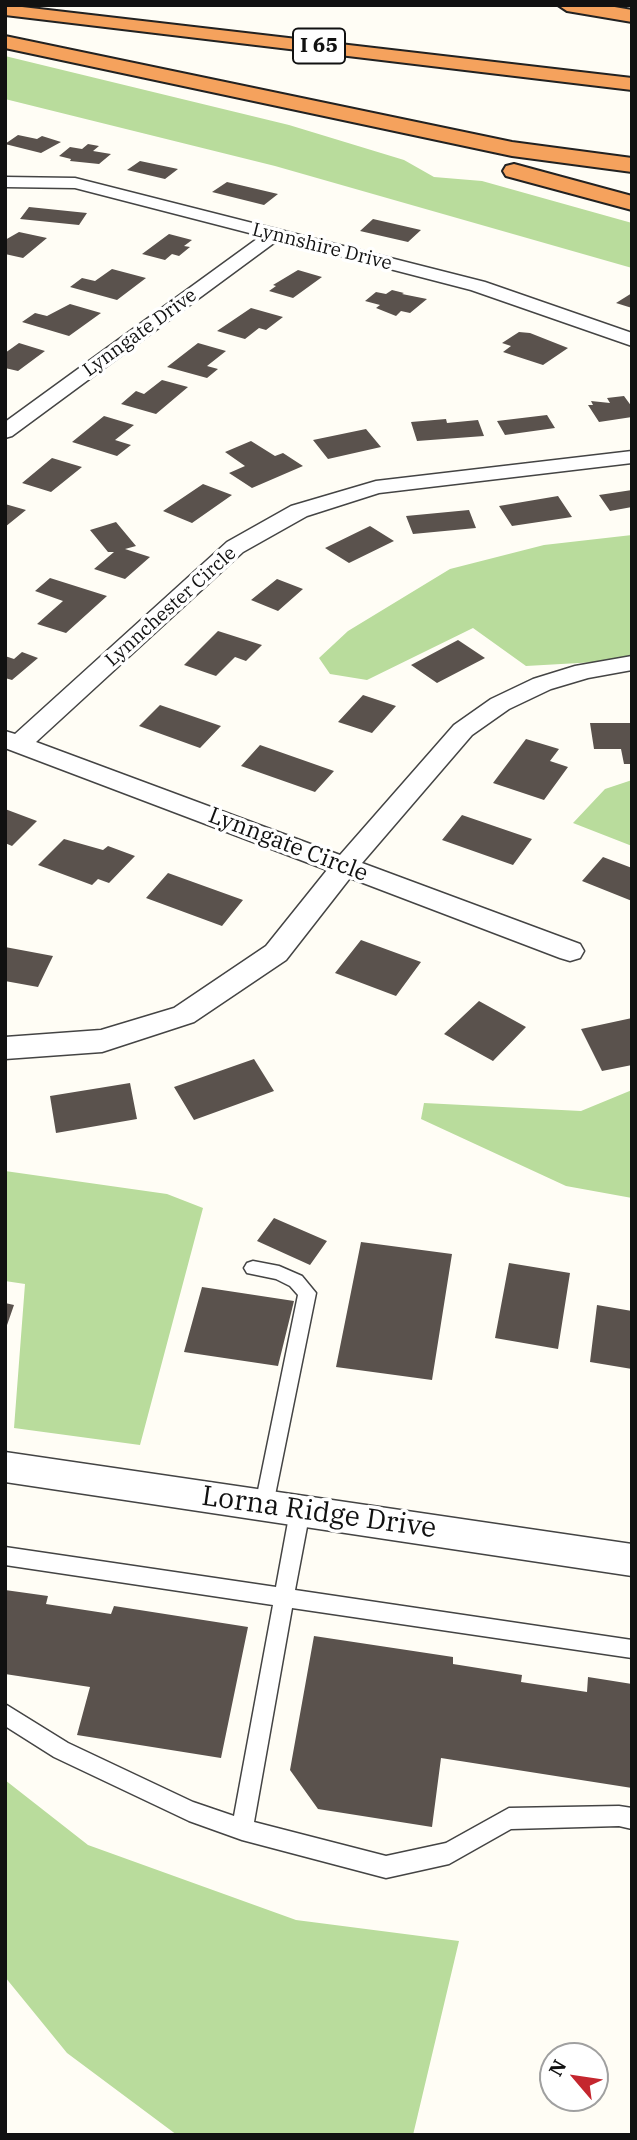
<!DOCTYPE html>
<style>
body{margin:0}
#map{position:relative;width:637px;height:2140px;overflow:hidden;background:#fffdf5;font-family:"IBM Plex Serif",serif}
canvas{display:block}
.frame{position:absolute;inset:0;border:7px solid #111;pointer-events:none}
.north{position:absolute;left:539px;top:2042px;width:70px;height:70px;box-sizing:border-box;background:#fff;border:2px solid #a0a0a0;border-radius:50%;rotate:299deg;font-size:19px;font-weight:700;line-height:28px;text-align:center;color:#111}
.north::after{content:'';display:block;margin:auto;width:24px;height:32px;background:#c4262e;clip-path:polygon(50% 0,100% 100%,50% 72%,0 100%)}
</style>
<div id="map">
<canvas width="637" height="2140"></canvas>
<div class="frame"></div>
<div class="north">N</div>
</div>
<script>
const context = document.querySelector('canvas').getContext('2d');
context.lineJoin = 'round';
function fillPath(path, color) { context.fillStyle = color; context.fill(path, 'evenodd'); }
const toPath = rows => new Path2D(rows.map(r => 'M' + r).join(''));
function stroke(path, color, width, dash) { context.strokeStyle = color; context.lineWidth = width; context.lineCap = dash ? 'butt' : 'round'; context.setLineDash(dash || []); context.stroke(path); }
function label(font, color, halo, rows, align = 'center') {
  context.font = font + ' "IBM Plex Serif",serif'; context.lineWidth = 7; context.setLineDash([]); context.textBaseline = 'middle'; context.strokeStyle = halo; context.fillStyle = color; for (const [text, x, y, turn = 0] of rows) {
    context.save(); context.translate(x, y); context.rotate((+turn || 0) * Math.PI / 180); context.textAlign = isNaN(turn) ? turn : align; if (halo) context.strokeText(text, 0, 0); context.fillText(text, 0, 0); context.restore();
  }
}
const forest = toPath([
 [5,56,289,125,404,160,434,177,482,181,632,223,632,268,275,166,5,99],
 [632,535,632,660,526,666,473,628,367,680,330,674,319,658,348,631,450,569,544,545],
 [632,780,632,846,573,823,605,789],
 [632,1090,632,1198,566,1186,421,1119,424,1103,581,1111],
 [5,1171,167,1194,203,1208,140,1445,14,1428,25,1284,5,1281],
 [5,1780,88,1845,296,1920,459,1941,413,2135,177,2135,67,2053,5,1977]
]);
const building = toPath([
 [18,135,37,139,42,136,61,142,41,153,5,144],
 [88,144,99,146,93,151,111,154,99,164,70,161,71,159,59,156,70,147,82,149],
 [140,161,178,169,165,179,127,170],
 [227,182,278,194,264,205,212,192],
 [29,207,87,213,79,225,20,219],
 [373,219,421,230,408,242,360,231],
 [19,232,47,238,23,258,5,254,5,240],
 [169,234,192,240,184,246,190,247,179,256,172,254,165,260,142,254],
 [112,269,146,278,117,300,70,287,82,278,95,281],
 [298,270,322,277,293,298,269,291,276,286,273,285],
 [392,290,404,293,402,294,427,299,410,313,401,311,396,316,376,308,380,305,365,301,376,292,386,294],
 [632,293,632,308,616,303],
 [70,304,101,313,69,336,22,322,35,313,47,316],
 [251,308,283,317,266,330,259,328,245,339,217,331],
 [519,332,530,333,568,348,543,365,503,352,511,346,502,343],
 [19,343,45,351,18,371,5,368,5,353],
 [198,343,226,351,207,366,218,369,207,378,167,367],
 [162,380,188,387,156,414,121,404,136,391,144,394],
 [624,396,632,407,632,417,599,422,588,405,593,405,591,401,610,403,607,398],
 [547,415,555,428,505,435,497,421],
 [104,416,134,425,115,440,131,445,117,456,72,442],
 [446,419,447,423,478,420,484,436,417,441,411,422],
 [366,429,381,447,328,459,313,440],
 [251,441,275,456,283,453,303,466,252,488,229,473,245,466,225,452],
 [52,458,82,467,51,492,22,483],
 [203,484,232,495,192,523,163,511],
 [632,490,632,507,610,511,599,495],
 [558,496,572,517,512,526,499,506],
 [5,504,26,510,5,527],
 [469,510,476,528,413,534,406,516],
 [116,522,136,546,125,549,150,557,125,579,94,569,114,552,108,552,90,530],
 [370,526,394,541,349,563,325,548],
 [50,578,107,596,66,633,37,624,63,601,35,591],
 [277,579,303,589,278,611,251,600],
 [218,631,262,645,246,661,235,657,216,676,184,665],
 [458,640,485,658,437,683,411,665],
 [22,652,38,658,12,680,5,678,5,656,14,659],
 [363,695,396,706,372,733,338,722],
 [160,705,221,726,200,748,139,726],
 [590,723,632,723,632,764,624,764,621,749,594,749],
 [526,739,559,749,550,761,568,767,544,800,493,783],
 [260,745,334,771,315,792,241,766],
 [5,809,37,821,12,846,5,843],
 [462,815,532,839,513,865,442,840],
 [64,839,103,850,108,846,135,856,109,883,98,879,92,885,38,865],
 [603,857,632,868,632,901,582,881],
 [168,873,243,900,222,926,146,898],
 [361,940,421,962,396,996,335,973],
 [5,947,53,956,38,987,5,981],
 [479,1001,526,1027,493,1061,444,1034],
 [632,1018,632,1065,602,1071,581,1029],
 [254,1059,274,1091,194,1120,174,1087],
 [130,1083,137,1119,56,1133,50,1096],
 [274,1218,327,1241,310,1265,257,1241],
 [361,1242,452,1254,432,1380,336,1367],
 [509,1263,570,1273,558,1349,495,1338],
 [202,1287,294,1301,278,1366,184,1352],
 [5,1303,14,1305,6,1328,5,1328],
 [597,1305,632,1311,632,1369,590,1362],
 [5,1590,48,1596,46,1604,111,1614,114,1606,248,1627,221,1758,77,1735,90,1687,5,1674],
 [314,1636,453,1657,453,1664,522,1675,521,1682,587,1692,588,1677,632,1684,632,1788,441,1758,432,1827,318,1809,290,1770]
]);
const lane = toPath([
 [253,1261,279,1266,302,1276,316,1293,273,1505,271,1511,264,1513,257,1511,255,1505,298,1295,290,1286,276,1279,247,1273,244,1268,247,1263,253,1261],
 [300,1503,307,1505,310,1511,295,1590,632,1640,632,1658,292,1608,254,1822,386,1856,446,1843,509,1808,619,1806,632,1808,632,1829,619,1826,511,1829,449,1864,386,1878,242,1840,189,1821,54,1757,5,1726,5,1704,68,1743,193,1802,234,1816,273,1605,5,1565,5,1547,276,1587,290,1511,293,1505,300,1503]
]);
const street = toPath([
 [5,177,75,178,485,282,632,333,632,346,471,290,278,240,12,436,5,438,5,422,261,236,75,188,5,187,5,177],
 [632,451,632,463,379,493,307,516,243,552,36,742,340,855,454,725,491,699,533,679,575,666,632,656,632,670,588,678,551,689,509,709,472,735,362,863,580,944,584,951,580,958,570,961,560,958,350,878,286,960,194,1022,102,1052,5,1059,5,1037,101,1030,174,1008,266,946,327,870,5,748,5,731,15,734,227,542,291,506,376,481,632,451],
 [5,1452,632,1544,632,1576,5,1482,5,1452]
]);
const highway = toPath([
 [5,5,632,78,632,90,5,15,5,5],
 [558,5,603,5,632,10,632,22,567,11,558,5],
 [5,36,512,142,632,158,632,172,512,156,5,48,5,36],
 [514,164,632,196,632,210,506,176,503,171,506,166,514,164]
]);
const farStreetnames = [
 ["Lynnshire Drive",322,247,14],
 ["Lynngate Drive",140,333,-36],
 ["Lynnchester Circle",171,607,-42]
];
const shields = [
 [319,46,52]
];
const shieldNames = [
 ["I 65",319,46]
];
const streetNames = [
 ["Lynngate Circle",288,845,21]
];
const nearStreetnames = [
 ["Lorna Ridge Drive",319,1513,8]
];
fillPath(forest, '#b9dc9c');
fillPath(building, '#5a524d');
stroke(lane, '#444', 3);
stroke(street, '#444', 3);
stroke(highway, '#222', 4);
fillPath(lane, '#fff');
fillPath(street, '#fff');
fillPath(highway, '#f5a25d');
label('19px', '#111', '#fff', farStreetnames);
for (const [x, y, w] of shields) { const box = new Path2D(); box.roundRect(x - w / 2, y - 17.5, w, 35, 5); context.fillStyle = '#fff'; context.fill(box); stroke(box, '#111', 2); }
label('bold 21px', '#111', null, shieldNames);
label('23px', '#111', '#fff', streetNames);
label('28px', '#111', '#fff', nearStreetnames);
</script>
